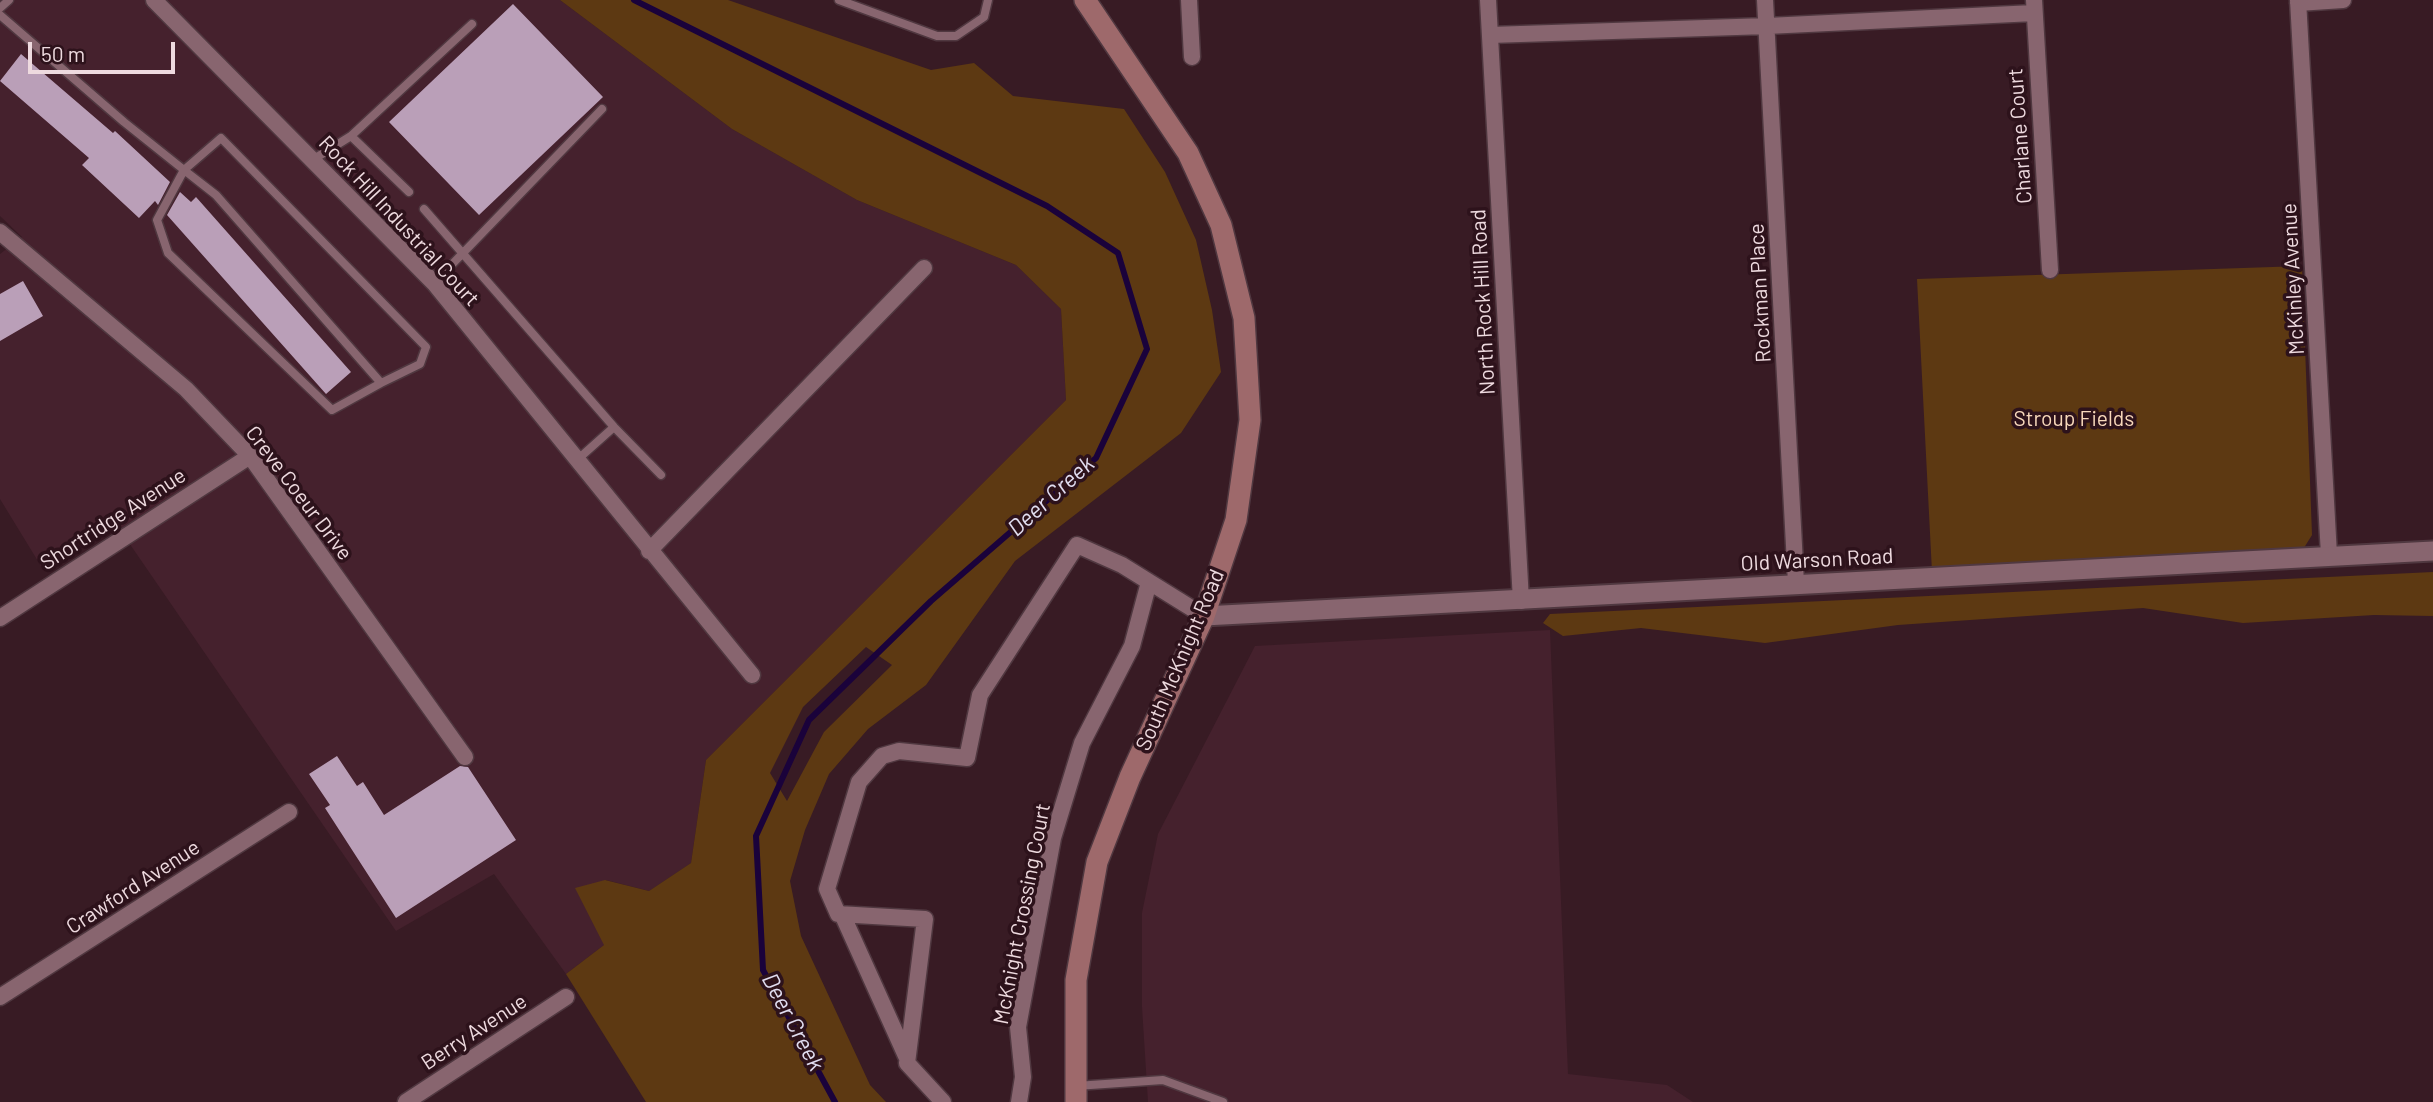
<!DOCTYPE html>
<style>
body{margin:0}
#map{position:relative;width:2433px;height:1102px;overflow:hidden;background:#381b24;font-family:Barlow,sans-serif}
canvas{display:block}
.scale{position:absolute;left:28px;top:42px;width:147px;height:32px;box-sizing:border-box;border:4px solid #eedadf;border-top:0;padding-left:9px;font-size:21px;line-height:24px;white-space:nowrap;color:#eedadf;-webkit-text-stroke:5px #2d121b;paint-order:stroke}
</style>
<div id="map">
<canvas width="2433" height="1102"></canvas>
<div class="scale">50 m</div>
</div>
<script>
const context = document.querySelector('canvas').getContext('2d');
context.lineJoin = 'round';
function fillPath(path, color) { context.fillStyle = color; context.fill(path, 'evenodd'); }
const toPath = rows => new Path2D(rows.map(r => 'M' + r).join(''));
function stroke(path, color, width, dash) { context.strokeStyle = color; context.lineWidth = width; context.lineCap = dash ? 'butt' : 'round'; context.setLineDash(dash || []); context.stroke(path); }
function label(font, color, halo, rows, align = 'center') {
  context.font = font + ' Barlow,sans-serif'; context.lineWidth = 7; context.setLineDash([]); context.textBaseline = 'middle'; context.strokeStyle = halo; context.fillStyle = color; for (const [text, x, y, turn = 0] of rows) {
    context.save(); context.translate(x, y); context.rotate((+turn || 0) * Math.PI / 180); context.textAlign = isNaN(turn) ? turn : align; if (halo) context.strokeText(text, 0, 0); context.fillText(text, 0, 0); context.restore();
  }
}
const built = toPath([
 [0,0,560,0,732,129,857,200,1016,265,1061,309,1066,400,706,760,691,863,649,891,606,880,604,945,566,974,494,874,396,931,116,524,44,571,0,499,0,254,22,237,0,216],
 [1550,630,1568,1074,1667,1085,1693,1102,1148,1102,1142,1007,1142,913,1158,834,1255,646]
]);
const green = toPath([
 [560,0,728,0,931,70,974,63,1013,96,1124,109,1165,172,1196,240,1212,310,1221,372,1181,433,1015,561,926,685,868,729,829,774,805,830,790,881,801,936,870,1085,886,1102,646,1102,566,974,604,945,575,888,605,880,649,891,691,863,706,760,1066,400,1061,309,1016,265,857,200,732,129],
 [866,647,892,665,824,732,787,801,770,773,803,707],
 [2302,266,2312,535,2302,551,1932,572,1917,279],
 [2433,572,2433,616,2374,615,2243,623,2143,608,1898,625,1765,643,1641,628,1563,636,1543,623,1550,614]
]);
const stream = toPath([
 [634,0,1047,206,1118,253,1147,349,1096,458,931,601,809,720,756,836,763,970,835,1102]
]);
const building = toPath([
 [513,4,603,97,479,215,389,122],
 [21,54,113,133,115,131,170,182,158,205,155,201,139,218,82,165,89,158,0,81],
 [180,192,191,202,196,197,351,372,326,394,167,215],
 [23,281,43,316,0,341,0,294],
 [337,756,357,786,363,782,384,815,460,766,468,767,516,840,396,918,325,808,330,805,309,774]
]);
const service = toPath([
 [839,0,937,36,956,36,984,17,988,0],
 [0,8,9,0],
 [0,15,124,122,184,170,216,195,381,383,420,364,426,347,221,138,184,170,157,220,168,253,332,410,381,383],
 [351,136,409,192],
 [314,159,351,136,472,24],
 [424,209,614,427,661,475],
 [434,283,602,109],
 [577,460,614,427],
 [1076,1086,1163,1080,1223,1102]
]);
const minor = toPath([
 [154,0,434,283,752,675],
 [1189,0,1192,57],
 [1488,0,1521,601],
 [1765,0,1796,583],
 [2034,0,2050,270],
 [2298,0,2329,555],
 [2298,3,2343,0],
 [1490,35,1767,26,2034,13],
 [0,232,186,389,250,456,465,757],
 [649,551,924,268],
 [0,618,250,456],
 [842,914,906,1056],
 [0,997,289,812],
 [406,1102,566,997],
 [943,1102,907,1063,925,919,838,914,827,889,859,782,882,756,899,751,967,758,980,695,1077,545,1122,565,1204,616],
 [1019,1102,1023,1077,1018,1027,1053,838,1082,743,1132,646,1149,582]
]);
const tertiary = toPath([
 [1204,616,2433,551]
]);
const secondary = toPath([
 [1076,1102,1076,980,1097,862,1130,777,1204,616,1236,520,1250,420,1244,318,1221,225,1188,153,1085,0]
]);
const streetNames = [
 ["Charlane Court",2020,136,-94],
 ["Rock Hill Industrial Court",399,221,47],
 ["McKinley Avenue",2293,279,-93],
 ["Rockman Place",1760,293,-93],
 ["North Rock Hill Road",1483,302,-93],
 ["Creve Coeur Drive",299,493,53],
 ["Shortridge Avenue",113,519,-33],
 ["Old Warson Road",1817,560,-3],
 ["South McKnight Road",1180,660,-67],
 ["Crawford Avenue",133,887,-33],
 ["McKnight Crossing Court",1022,914,-79],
 ["Berry Avenue",474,1032,-33]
];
const parkNames = [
 ["Stroup Fields",2074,419]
];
const waterNames = [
 ["Deer Creek",1051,496,-42],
 ["Deer Creek",793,1022,62]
];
fillPath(built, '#45212d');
fillPath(green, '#5d3912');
stroke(stream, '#1a023b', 6);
fillPath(building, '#ba9fb8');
stroke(service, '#503840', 11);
stroke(minor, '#503840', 19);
stroke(tertiary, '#503840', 23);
stroke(secondary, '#503840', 24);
stroke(service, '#88656f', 8);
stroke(minor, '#88656f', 16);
stroke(tertiary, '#88656f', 19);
stroke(secondary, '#9e696b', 21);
label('21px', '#eedadf', '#2d121b', streetNames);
label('21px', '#f8d8bb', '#2d121b', parkNames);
label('italic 23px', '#e1ddf0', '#2d121b', waterNames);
</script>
